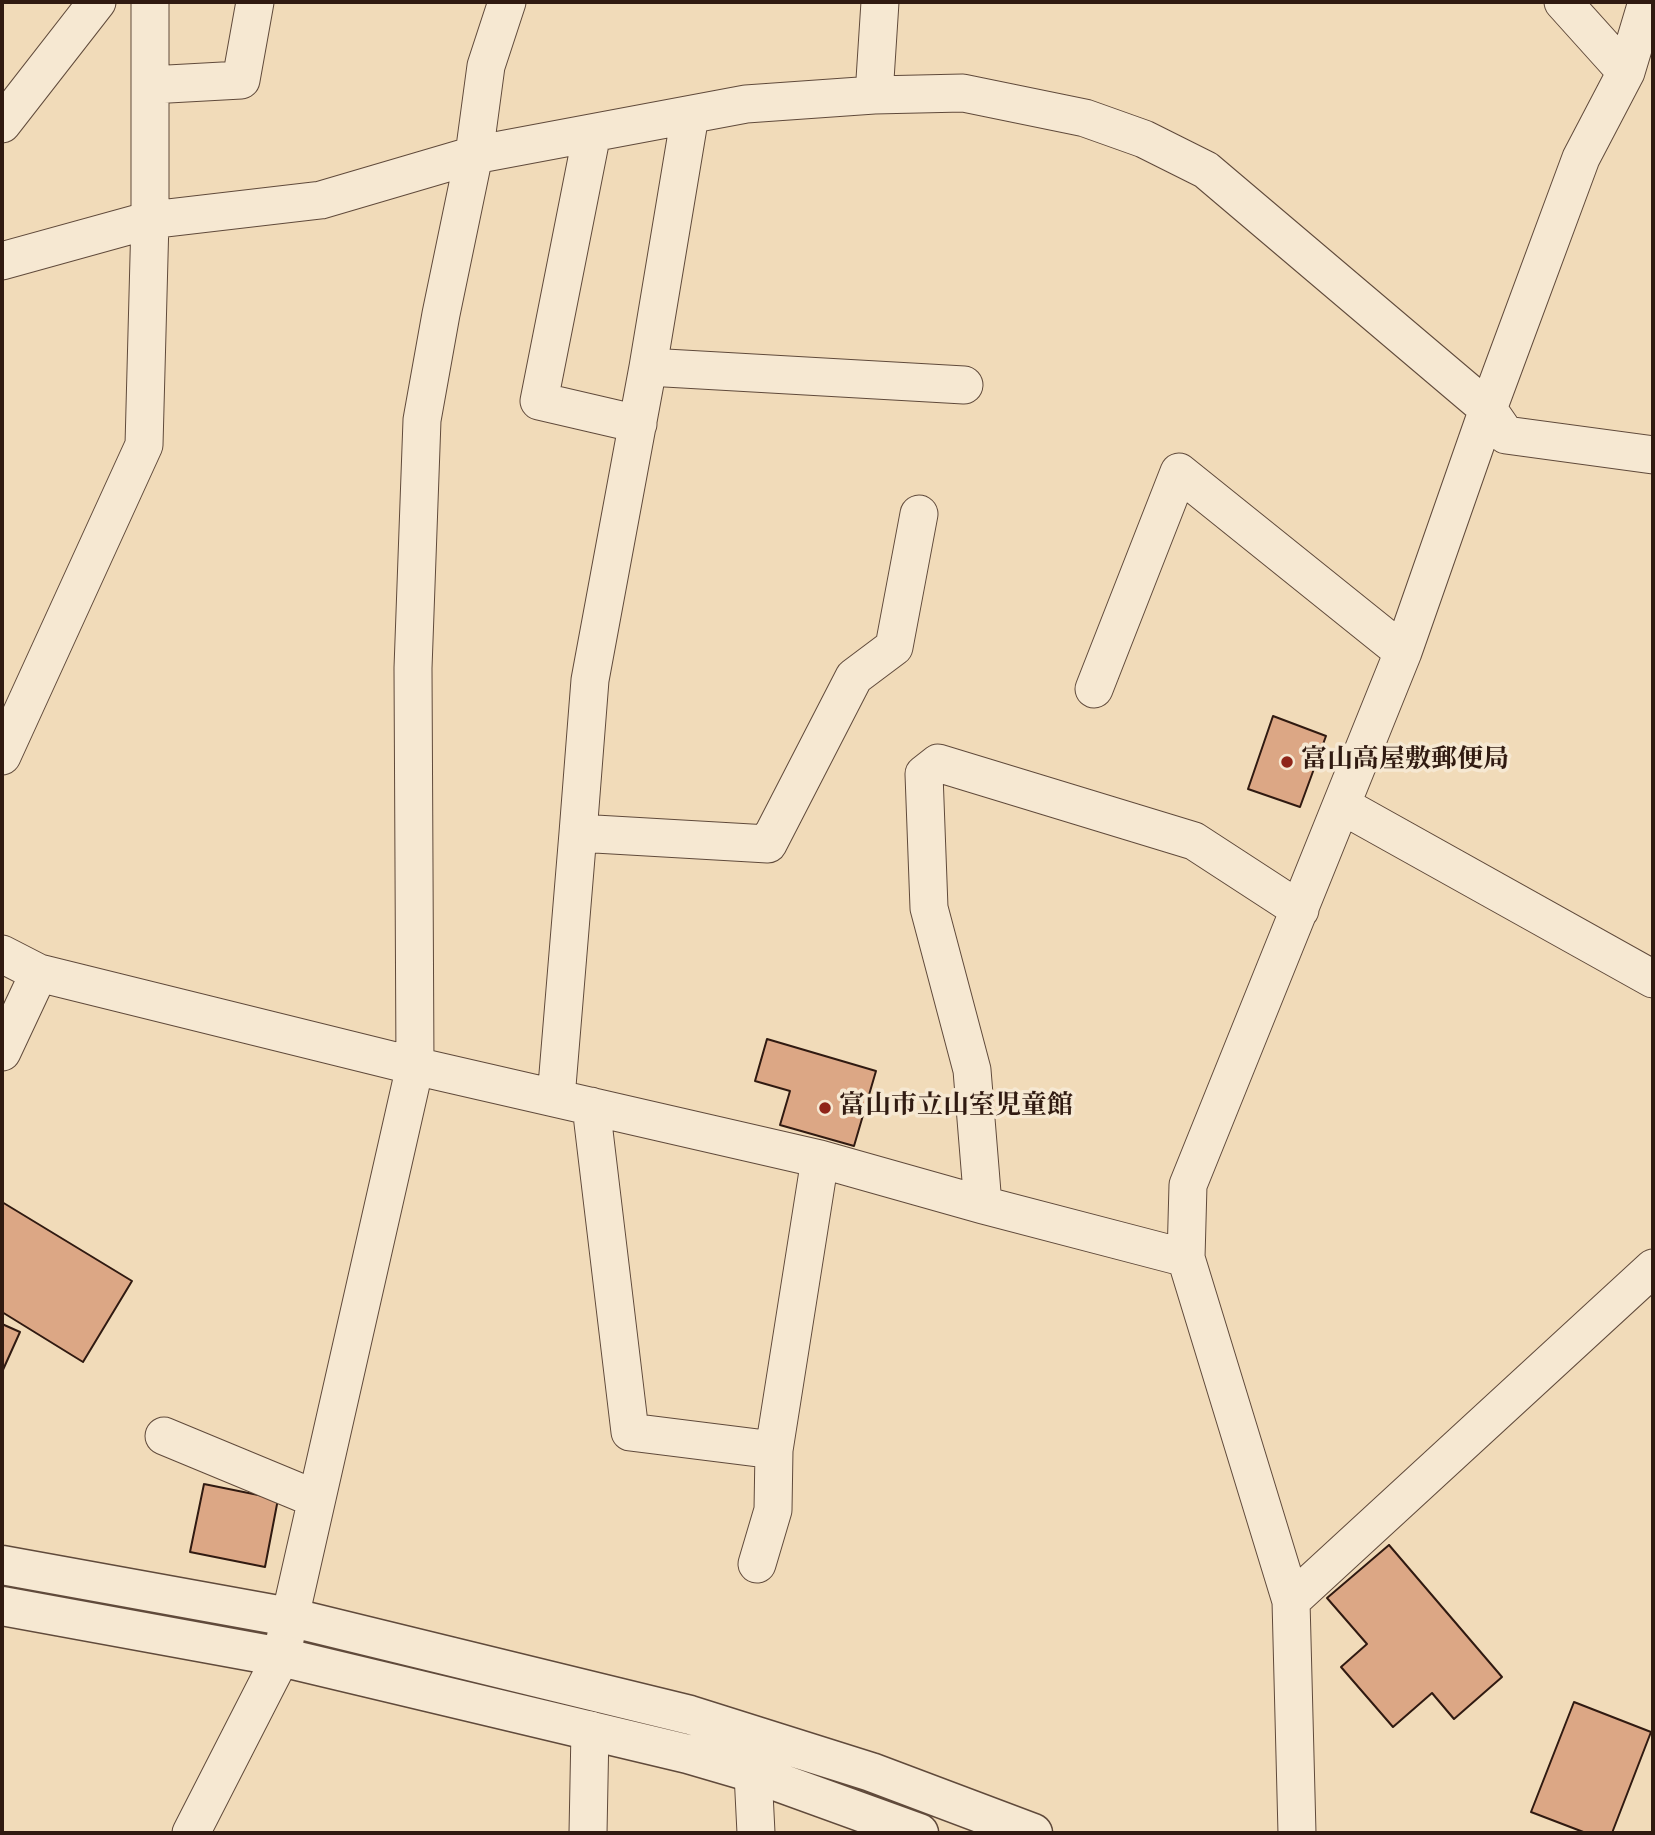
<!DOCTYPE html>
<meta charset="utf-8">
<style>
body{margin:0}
#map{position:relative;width:1655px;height:1835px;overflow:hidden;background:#f1dbb9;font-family:"IM FELL DW Pica",serif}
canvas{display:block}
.frame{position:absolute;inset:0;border:4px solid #301a11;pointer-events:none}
</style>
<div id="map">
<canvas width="1655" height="1835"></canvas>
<div class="frame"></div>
</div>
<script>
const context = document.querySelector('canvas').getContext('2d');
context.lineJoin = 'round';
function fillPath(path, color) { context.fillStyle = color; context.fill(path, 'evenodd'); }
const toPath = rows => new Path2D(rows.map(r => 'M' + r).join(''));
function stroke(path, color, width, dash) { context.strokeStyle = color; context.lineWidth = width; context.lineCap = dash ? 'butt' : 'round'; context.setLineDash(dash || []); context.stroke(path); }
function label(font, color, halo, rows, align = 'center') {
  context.font = font + ' "IM FELL DW Pica","Noto Serif JP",serif'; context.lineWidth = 7; context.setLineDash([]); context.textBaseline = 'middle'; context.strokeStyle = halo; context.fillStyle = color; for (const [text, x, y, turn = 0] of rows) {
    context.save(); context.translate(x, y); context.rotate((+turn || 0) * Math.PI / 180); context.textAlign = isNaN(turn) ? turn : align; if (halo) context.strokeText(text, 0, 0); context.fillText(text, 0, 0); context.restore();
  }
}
const building = toPath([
 [1273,716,1326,736,1300,807,1248,789,1273,716],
 [767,1039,876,1071,854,1146,780,1125,790,1091,755,1081,767,1039],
 [2,1202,132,1281,83,1362,2,1312,2,1202],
 [2,1324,20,1332,2,1372,2,1324],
 [204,1484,278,1499,265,1567,190,1552,204,1484],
 [1389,1545,1502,1677,1454,1719,1432,1693,1393,1727,1341,1667,1367,1644,1327,1598,1389,1545],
 [1574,1702,1651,1732,1612,1833,1586,1833,1531,1812,1574,1702]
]);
const minor = toPath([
 [1563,2,1626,72],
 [150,85,241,80,255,2],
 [874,95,880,2],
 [2,124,97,2],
 [592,133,539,401,638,424],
 [2,261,150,220,321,200,474,155,746,104,874,95,963,93,1085,118,1144,139,1206,170,1488,409,1506,435,1653,455],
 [648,367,964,385],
 [1094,689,1179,472,1403,652],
 [2,756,144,445,150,220,150,2],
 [1343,806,1653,979],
 [578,833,590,680,648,367,690,115],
 [2,954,39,973,415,1066,820,1159,983,1205,1186,1258],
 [2,1052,39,973],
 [556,1098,578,833,768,844,854,677,894,647,919,514],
 [591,1106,630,1432,774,1450,773,1510,757,1564],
 [983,1205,972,1070,929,908,924,774,938,763,1194,841,1300,910],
 [164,1436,316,1499],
 [774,1450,820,1159],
 [1291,1601,1653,1268],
 [753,1773,756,1833],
 [191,1833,281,1657,415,1066,413,668,422,420,441,314,474,155,486,66,507,2],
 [588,1833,590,1730],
 [1297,1833,1291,1601,1186,1258,1188,1185,1403,652,1488,409,1581,158,1626,72,1647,2]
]);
const tertiary = toPath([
 [2,1565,289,1617,690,1715,871,1772,1033,1833],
 [2,1606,281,1657,688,1754,753,1773,919,1833]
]);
const markers = [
 [1287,762,7,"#8f2418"],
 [825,1108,7,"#8f2418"]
];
const poiNames = [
 ["富山高屋敷郵便局",1301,762],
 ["富山市立山室児童館",839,1108]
];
fillPath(building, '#dca785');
stroke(building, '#301a11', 2);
stroke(minor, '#604a3b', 39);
stroke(tertiary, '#604a3b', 41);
stroke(minor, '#f6e8d2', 37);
stroke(tertiary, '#f6e8d2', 38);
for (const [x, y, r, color] of markers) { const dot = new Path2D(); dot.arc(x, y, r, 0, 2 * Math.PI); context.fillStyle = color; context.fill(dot); stroke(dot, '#f6e8d2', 2.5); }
label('bold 26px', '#301a11', '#f6e8d2', poiNames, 'left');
</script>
